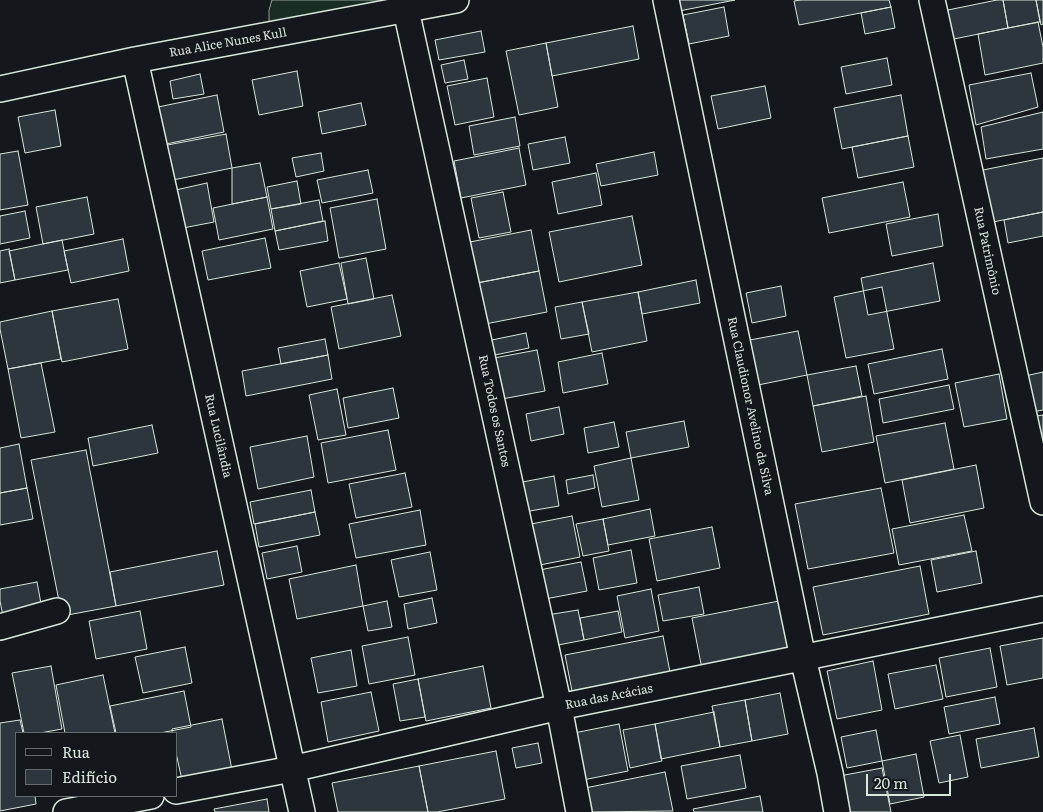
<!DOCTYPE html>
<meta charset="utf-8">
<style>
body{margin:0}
#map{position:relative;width:1043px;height:812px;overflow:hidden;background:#14181c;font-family:Literata,serif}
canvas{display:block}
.legend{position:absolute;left:15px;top:732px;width:162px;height:65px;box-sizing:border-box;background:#14181c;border:1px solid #626a69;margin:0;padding:6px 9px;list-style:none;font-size:15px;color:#d8e6dc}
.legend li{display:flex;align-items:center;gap:10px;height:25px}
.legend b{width:25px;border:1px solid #626a69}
.scale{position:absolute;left:866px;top:774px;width:85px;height:22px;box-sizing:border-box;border:2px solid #d8e6dc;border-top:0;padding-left:6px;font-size:15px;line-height:18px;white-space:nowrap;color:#d8e6dc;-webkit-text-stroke:4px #14181c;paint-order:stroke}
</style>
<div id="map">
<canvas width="1043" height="812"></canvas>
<ul class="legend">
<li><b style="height:6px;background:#14181c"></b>Rua</li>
<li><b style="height:14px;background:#2c363c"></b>Edifício</li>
</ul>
<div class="scale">20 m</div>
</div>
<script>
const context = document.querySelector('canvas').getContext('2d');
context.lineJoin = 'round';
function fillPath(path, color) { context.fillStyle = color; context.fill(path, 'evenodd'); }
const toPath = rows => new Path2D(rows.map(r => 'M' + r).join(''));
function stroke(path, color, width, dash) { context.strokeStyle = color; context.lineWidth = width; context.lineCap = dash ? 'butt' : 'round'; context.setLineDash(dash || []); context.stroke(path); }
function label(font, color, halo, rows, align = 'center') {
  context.font = font + ' Literata,serif'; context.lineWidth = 4; context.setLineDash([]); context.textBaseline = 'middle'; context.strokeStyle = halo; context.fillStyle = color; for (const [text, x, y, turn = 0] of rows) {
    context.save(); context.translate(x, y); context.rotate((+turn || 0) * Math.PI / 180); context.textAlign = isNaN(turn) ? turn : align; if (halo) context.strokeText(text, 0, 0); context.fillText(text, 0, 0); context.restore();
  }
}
const green = toPath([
 [272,0,392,0,269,25,269,10,272,0]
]);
const building = toPath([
 [672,0,735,0,674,12,672,0],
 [801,0,889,0,891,7,799,25,794,1,801,0],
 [997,0,1003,0,1008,28,949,40,943,11,997,0],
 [1003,0,1036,0,1040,22,1008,28,1003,0],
 [1036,0,1043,0,1043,24,1041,25,1036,0],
 [724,7,729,36,689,44,683,15,724,7],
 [891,7,895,28,865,34,861,13,891,7],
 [1038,22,1043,47,1043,63,985,75,978,34,1038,22],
 [633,26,639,59,552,76,546,43,633,26],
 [481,31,485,52,439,60,435,40,481,31],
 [546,43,558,107,519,115,506,51,546,43],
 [887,58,892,85,846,94,841,67,887,58],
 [464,60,468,79,445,83,441,65,464,60],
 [297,71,303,106,259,115,252,80,297,71],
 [1031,73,1038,107,976,125,969,85,1031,73],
 [200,74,204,94,173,99,170,81,200,74],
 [487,78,494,117,455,125,447,86,487,78],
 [765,86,771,118,718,129,711,96,765,86],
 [217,95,224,132,161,145,153,108,217,95],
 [901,95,908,136,842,149,834,108,901,95],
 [361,103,366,125,322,134,318,112,361,103],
 [55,110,61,146,25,153,18,117,55,110],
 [1043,112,1043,149,986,159,981,127,1043,112],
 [515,117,520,146,474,155,469,126,515,117],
 [226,134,232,168,168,181,162,146,226,134],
 [908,136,914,167,858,178,852,147,908,136],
 [565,137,570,163,533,170,528,144,565,137],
 [519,148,526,185,461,198,454,161,519,148],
 [18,151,28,205,0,210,0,154,18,151],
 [654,152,658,175,601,186,596,164,654,152],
 [321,153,324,171,296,177,292,158,321,153],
 [1043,158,1043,212,993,222,983,170,1043,158],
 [260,163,267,197,232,204,232,168,260,163],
 [368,170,373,193,322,203,317,180,368,170],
 [596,173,602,205,558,214,552,182,596,173],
 [297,181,301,204,271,209,267,187,297,181],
 [903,182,910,217,829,233,822,198,903,182],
 [207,183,214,222,183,228,171,191,207,183],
 [503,192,511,232,479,238,471,198,503,192],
 [87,197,94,234,43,244,36,207,87,197],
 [267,197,273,229,219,240,213,208,267,197],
 [377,199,386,249,339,258,330,208,377,199],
 [319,200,323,221,275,231,271,209,319,200],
 [25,211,30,238,0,244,0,216,25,211],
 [1043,212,1043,236,1008,243,1004,220,1043,212],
 [938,214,943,246,892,256,886,224,938,214],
 [632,216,642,265,559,282,549,232,632,216],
 [325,221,328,241,279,250,275,231,325,221],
 [531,230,539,271,477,283,470,242,531,230],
 [265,238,271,268,208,280,202,251,265,238],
 [123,239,129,271,71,283,64,251,123,239],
 [62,240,68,270,15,280,9,251,62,240],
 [9,249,15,280,0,283,0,251,9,249],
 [366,258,374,299,348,304,341,263,366,258],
 [339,263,347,299,307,307,300,271,339,263],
 [933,263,940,301,868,315,861,278,933,263],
 [539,271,547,312,485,324,477,283,539,271],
 [696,280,700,303,642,314,638,292,696,280],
 [781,286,786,316,752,323,746,293,781,286],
 [882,287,894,349,846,358,834,297,882,287],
 [638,292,647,341,592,352,582,302,638,292],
 [392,295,401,336,339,349,331,307,392,295],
 [118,299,128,349,62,362,52,311,118,299],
 [582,302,589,334,561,339,555,307,582,302],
 [52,311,61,359,8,369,0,329,0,322,52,311],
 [798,331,807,375,758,385,750,340,798,331],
 [526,333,529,348,485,357,482,342,526,333],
 [325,339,328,355,281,364,278,348,325,339],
 [942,349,948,379,874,394,868,364,942,349],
 [537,350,545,391,502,399,494,358,537,350],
 [602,353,608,384,563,393,558,362,602,353],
 [328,355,332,379,246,396,242,371,328,355],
 [41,363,55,432,21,438,8,369,41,363],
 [856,366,862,396,813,406,807,375,856,366],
 [1043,372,1043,410,1032,412,1025,376,1043,372],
 [999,374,1007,419,964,427,955,383,999,374],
 [949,385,954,409,883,423,879,399,949,385],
 [393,388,399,418,348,428,343,398,393,388],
 [337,389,346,435,318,440,309,395,337,389],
 [866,396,874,442,822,452,813,406,866,396],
 [559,407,564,434,531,441,526,414,559,407],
 [1043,415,1043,451,1031,417,1043,415],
 [684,421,689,447,631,458,626,432,684,421],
 [614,422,619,447,588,453,584,428,614,422],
 [945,423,954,469,885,483,876,436,945,423],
 [152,425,158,453,93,466,88,438,152,425],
 [388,430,396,470,328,483,321,443,388,430],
 [307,436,314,477,258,489,250,447,307,436],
 [19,444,27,488,0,493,0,448,19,444],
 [86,450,116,606,62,616,31,460,86,450],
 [631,458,639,500,602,507,594,466,631,458],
 [976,465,984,508,910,523,902,480,976,465],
 [405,473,412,507,356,518,349,484,405,473],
 [593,475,595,488,568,494,566,480,593,475],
 [554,476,559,506,518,513,512,484,554,476],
 [27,488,33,519,0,525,0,493,27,488],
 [881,488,894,553,808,569,795,504,881,488],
 [311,490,315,512,254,524,250,502,311,490],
 [650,509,655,536,608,545,603,519,650,509],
 [420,510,426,545,356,558,349,524,420,510],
 [315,512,320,535,259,547,255,524,315,512],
 [964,515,972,551,899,565,892,529,964,515],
 [572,516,580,557,530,567,521,526,572,516],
 [603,519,609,551,583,556,576,524,603,519],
 [712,527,720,568,657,581,649,539,712,527],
 [297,546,302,572,267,579,262,553,297,546],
 [631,550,637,583,599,590,593,558,631,550],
 [217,551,224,585,116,606,110,572,217,551],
 [976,551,982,583,937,592,931,560,976,551],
 [430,552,437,590,399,597,391,560,430,552],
 [581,562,587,591,540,600,534,571,581,562],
 [356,565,363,606,297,619,289,579,356,565],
 [920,566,929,614,823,635,813,587,920,566],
 [37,582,42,609,3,616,0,601,0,589,37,582],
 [699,587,704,614,663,621,658,595,699,587],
 [651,589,659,631,625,638,617,596,651,589],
 [432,598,437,623,408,629,404,604,432,598],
 [387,601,392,627,368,631,363,606,387,601],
 [779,601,789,652,702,669,692,618,779,601],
 [578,610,584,640,553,646,547,615,578,610],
 [140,611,147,649,96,659,89,621,140,611],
 [618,611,622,632,584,640,580,618,618,611],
 [663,636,670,672,572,691,565,655,663,636],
 [408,637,415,675,369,684,362,646,408,637],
 [1043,638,1043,678,1007,685,1000,646,1043,638],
 [185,647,192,683,143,693,135,657,185,647],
 [990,648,997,687,946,697,939,658,990,648],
 [351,650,357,686,318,693,311,658,351,650],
 [873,661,882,710,837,719,827,671,873,661],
 [936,665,943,699,895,709,888,674,936,665],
 [51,666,62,729,40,733,24,733,12,673,51,666],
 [483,666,491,708,426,721,418,679,483,666],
 [103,675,115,733,65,733,56,685,103,675],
 [418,679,425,717,400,721,393,684,418,679],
 [184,691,191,727,160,733,116,733,110,706,184,691],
 [371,692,379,731,328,742,321,702,371,692],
 [780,693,788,734,752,741,745,700,780,693],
 [995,697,1000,724,949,734,944,707,995,697],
 [745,700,752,741,720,747,712,706,745,700],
 [714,712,720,747,661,759,655,724,714,712],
 [222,719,232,770,182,780,176,753,176,733,172,733,172,729,222,719],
 [20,720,23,733,16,733,16,796,35,796,36,804,0,811,0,723,20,720],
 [619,724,628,771,578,781,569,734,619,724],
 [655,724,662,761,630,768,623,730,655,724],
 [1034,728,1039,757,981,768,976,739,1034,728],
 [876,730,882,761,847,768,841,737,876,730],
 [960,735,968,777,939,783,930,741,960,735],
 [538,743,542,763,516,768,512,748,538,743],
 [496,751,505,799,437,812,428,812,419,766,496,751],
 [916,754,924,797,890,804,882,761,916,754],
 [740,755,746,788,687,799,681,766,740,755],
 [419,766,428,812,338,812,332,783,419,766],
 [882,768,891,812,841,812,834,777,882,768],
 [665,772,673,811,590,812,585,788,665,772],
 [760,796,763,812,694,812,693,809,760,796],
 [267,799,269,812,215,812,214,809,267,799]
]);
const street = toPath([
 [666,0,803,658,830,773,837,812],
 [932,0,1043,502],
 [406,10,559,707,579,812],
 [135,60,302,812],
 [0,89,135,60,456,0],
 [0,627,57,611],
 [176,791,292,769,559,707,1043,609],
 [66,812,151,796]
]);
const streetNames = [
 ["Rua Alice Nunes Kull",228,43,-10],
 ["Rua Patrimônio",987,251,78],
 ["Rua Claudionor Avelino da Silva",750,406,78],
 ["Rua Todos os Santos",494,411,78],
 ["Rua Lucilândia",218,436,77],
 ["Rua das Acácias",609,697,-11]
];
fillPath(green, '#1a2d24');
stroke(green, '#939e99', 1);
fillPath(building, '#2c363c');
stroke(building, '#d8e6dc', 1);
stroke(street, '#d8e6dc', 28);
stroke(street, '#14181c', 25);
label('12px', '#d8e6dc', '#14181c', streetNames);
</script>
